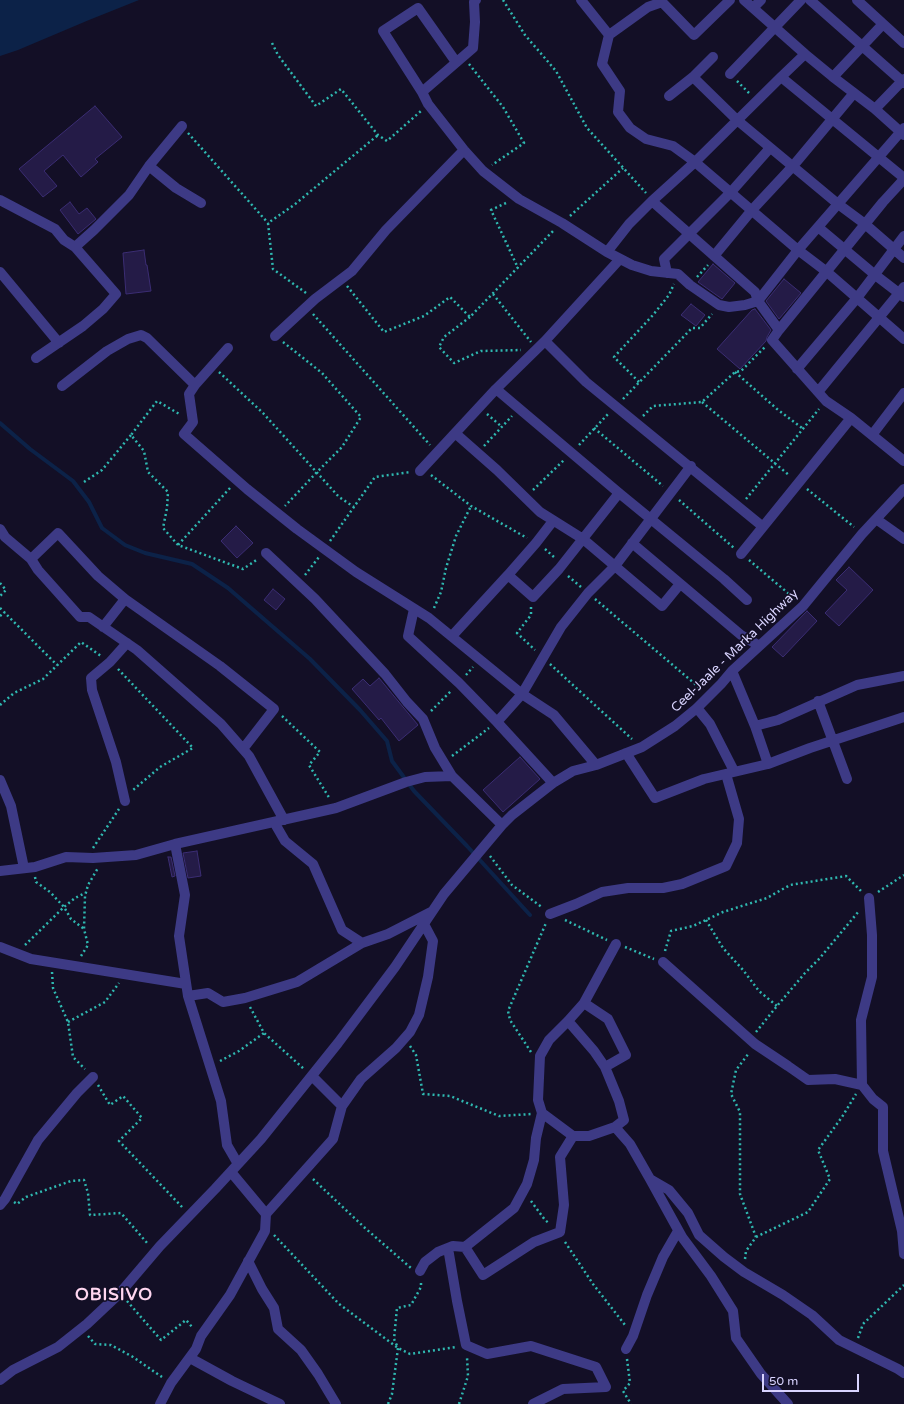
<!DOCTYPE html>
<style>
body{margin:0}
#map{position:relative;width:904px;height:1404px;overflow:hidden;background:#130f26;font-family:"Varela Round",sans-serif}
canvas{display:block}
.scale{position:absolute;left:762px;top:1374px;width:97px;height:18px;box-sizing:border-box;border:2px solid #d9d4ff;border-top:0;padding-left:5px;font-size:12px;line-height:14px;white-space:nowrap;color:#d9d4ff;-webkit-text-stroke:3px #130f26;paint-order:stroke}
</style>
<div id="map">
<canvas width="904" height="1404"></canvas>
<div class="scale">50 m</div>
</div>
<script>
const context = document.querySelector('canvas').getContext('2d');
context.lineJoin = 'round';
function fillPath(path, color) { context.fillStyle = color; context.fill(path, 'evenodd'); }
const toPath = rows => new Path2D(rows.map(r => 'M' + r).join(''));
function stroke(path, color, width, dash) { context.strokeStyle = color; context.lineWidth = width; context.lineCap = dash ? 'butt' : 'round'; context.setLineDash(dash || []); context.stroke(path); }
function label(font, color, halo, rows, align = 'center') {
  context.font = font + ' "Varela Round",sans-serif'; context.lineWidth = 3.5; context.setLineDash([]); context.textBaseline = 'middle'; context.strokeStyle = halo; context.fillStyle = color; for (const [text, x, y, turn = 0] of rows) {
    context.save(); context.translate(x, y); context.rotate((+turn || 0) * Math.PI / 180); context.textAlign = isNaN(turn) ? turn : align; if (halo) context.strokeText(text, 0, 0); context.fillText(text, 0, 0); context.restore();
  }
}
const water = toPath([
 [0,0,139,0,89,20,18,50,0,56]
]);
const stream = toPath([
 [0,423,30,449,73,481,89,502,102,528,125,545,145,553,192,564,228,588,310,659,360,710,387,741,392,761,414,791,467,846,530,915]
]);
const building = toPath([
 [95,106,122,137,95,159,98,162,81,177,63,155,44,171,57,186,43,197,19,169,95,106],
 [70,202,79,214,87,208,96,219,78,234,60,210,70,202],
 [144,250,146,265,147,265,151,291,126,294,123,253,144,250],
 [713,264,735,283,722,299,698,282,713,264],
 [784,279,801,293,779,319,766,301,784,279],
 [691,304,705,315,696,326,681,315,691,304],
 [755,309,771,330,767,337,766,341,740,369,717,349,752,310,755,309],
 [236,526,253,543,237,558,221,541,236,526],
 [849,567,873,590,839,626,825,613,847,590,836,580,849,567],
 [273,589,285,599,276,610,264,600,273,589],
 [807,611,817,621,783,657,772,647,807,611],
 [379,678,418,725,399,741,381,718,379,720,352,689,363,679,370,686,379,678],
 [520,757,540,779,503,812,483,790,520,757],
 [197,851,201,876,188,878,183,853,197,851],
 [168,857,171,857,175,876,172,877,168,857]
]);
const path = toPath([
 [503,0,525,35,556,71,587,128,646,193],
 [272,43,278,55,316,106,341,89,378,135,387,141,421,111],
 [469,64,503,107,524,143,492,165],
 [737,81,749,93],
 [188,133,268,223],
 [506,203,491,210,518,268],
 [570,216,623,168],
 [697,277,708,265],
 [347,286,384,332,424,316,450,297,470,317,554,230],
 [306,293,273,269,268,223,294,205,378,135],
 [493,294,531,342],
 [313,314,430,445],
 [470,317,444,337,439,347,454,363,481,351,521,350],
 [283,342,322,373,361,417,342,447,317,472,285,506],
 [219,372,263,413,339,497,354,507],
 [735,372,777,409,802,428],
 [639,382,614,357,653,315,669,295,674,284],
 [623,399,692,328,700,328,712,314],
 [702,402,790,476],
 [487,414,502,427],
 [643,416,653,406,702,402,735,372,741,371,765,347],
 [594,428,663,486],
 [579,445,608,414],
 [484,446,512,416],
 [431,475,471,506,527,538],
 [84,482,102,470,131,435],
 [230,488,178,545,243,569,258,559],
 [807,489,854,527],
 [533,490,564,460],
 [746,499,819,409],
 [679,500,734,548],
 [330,541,375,477,411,472],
 [178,545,163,528,167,508,168,492,148,472,144,451,131,435,157,401,181,415],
 [545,549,555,558],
 [749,560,795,599],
 [305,575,319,557],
 [568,576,581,587],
 [0,583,6,590,0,596],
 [595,599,701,689],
 [531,607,531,615,517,633,535,650],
 [0,608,57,665],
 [434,608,441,592,446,568,456,536,471,506],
 [0,616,5,612],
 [550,664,632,739],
 [118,669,193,748,160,767,133,790],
 [466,675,473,667],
 [0,705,14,693,43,679,81,642,101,656],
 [431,711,451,691],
 [282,716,320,752,309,765,330,799],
 [452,756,489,728],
 [93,848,119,809],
 [490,856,512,885,543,908],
 [35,877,36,882,50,892,64,907,71,919,84,929],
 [878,892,904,875],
 [565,920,607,940],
 [706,920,723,948,743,970,759,991,777,1006],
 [25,945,64,907,75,898,85,893],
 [625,947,654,959],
 [665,951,671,931,693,926,723,912,767,898,790,885,846,876,861,891],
 [81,956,88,945,84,929,85,896,88,885,98,868],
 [52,972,53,988,68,1022,73,1057,85,1069],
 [250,1007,264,1033,304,1069],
 [68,1022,105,1002,119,983],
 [756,1032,777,1006,805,973,819,959,859,911],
 [410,1046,416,1055,423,1094,450,1096,499,1116,532,1114],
 [531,1052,510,1020,508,1011,546,923],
 [220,1061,239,1051,264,1033],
 [98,1085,110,1105,123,1096,142,1118,119,1141,183,1208],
 [313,1179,365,1228,411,1268],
 [531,1201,545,1220,550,1224],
 [14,1202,17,1204,26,1197,71,1181,84,1180,88,1193,90,1215,121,1213,148,1244],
 [274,1235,339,1304,398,1348,410,1354,456,1347],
 [756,1237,808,1212,830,1179,818,1150,842,1117,856,1094],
 [565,1242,593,1284,625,1325],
 [745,1259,746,1251,756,1237,740,1194,740,1112,731,1094,736,1070,749,1053],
 [127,1301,161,1340,186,1320,193,1328],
 [88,1336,95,1344,111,1345,133,1357,162,1377],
 [858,1338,863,1324,904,1285],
 [627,1359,630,1383,623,1391,631,1404],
 [388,1404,392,1394,398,1348,394,1339,397,1308,411,1305,421,1287,421,1280],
 [459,1404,468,1376,467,1357]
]);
const minor = toPath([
 [581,0,609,35],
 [730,0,694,35,662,2,648,7,609,35,602,64,620,91,618,112,630,128,646,139,673,146,695,162,798,250,827,272,904,339],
 [744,0,805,54,781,77,904,178],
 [810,0,904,83],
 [857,0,904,43],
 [753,8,761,0],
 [805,54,833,77,875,109,904,135],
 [456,62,418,8,383,31,422,92,428,104,464,150,483,171,519,199,562,223,607,252,632,265,651,271,678,274,690,285,719,305,729,307,745,305,758,301,798,250,904,128],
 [730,74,801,0],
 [693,77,737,120,838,204,865,224,904,258],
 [833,77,883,24],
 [422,92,473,48,475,22,474,2,476,0],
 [669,96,693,77,713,57],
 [875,109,904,79],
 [149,166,176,188,201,203],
 [0,200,55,229,64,240,75,247,116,294,103,309,83,326,36,358],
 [652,201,755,292,758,301,779,330,772,340,826,401,851,418,904,461],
 [818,227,874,274,904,297],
 [75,247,94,230,129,195,149,166,182,126],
 [607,252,629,224,652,201,695,162,781,77],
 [714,256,752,210,793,166,854,93],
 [0,272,59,343],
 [667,273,664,259,731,192,770,148],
 [779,330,883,202,904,179],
 [275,336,315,299,352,271,386,230,464,150],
 [545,341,586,382,762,526],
 [228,348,195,385,189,394,193,422,184,434,247,489,297,529,356,572,429,618,522,694,554,715,596,765],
 [797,369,857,298,904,236],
 [62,386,107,351,128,339,141,335,147,338,195,385],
 [496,389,619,493,724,579,747,600],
 [818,392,904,287],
 [455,433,497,470,540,512,583,539,662,606,680,584],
 [872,435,904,393],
 [420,471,496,389,545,341,620,259],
 [876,519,904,539],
 [0,529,5,537,31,559,38,570,80,617,89,617,137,650,221,724,249,756,284,820],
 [632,543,741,635,758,645],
 [266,553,315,599,385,674,407,702,423,719,435,748,452,776,502,825],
 [741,554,851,418],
 [31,559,58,533,98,576,125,599,220,666,274,709,243,749],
 [508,575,533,597,559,569,619,493],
 [414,609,408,636,459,683,497,722,553,783],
 [103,627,125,599],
 [452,636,508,575,536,543,553,521],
 [732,671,755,726,768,764],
 [818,701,847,779],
 [697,708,710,724,734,771],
 [497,722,522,694,561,627,588,593,615,566,691,466],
 [755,726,778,720,857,685,904,676],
 [626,753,655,798,704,779,768,764,810,748,904,717],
 [0,780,11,806,24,868],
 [125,801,116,762,92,690,91,678,110,662,127,643],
 [274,822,285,841,313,864,342,930,362,943,388,934,431,912],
 [175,844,185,895,179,936,188,996,221,1101,227,1145,238,1164],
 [0,871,35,867,66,857,93,858,136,855,175,844,336,808,406,782,425,777,452,776],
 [550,914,576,904,602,892,628,888,663,888,682,884,726,866,737,843,739,819,726,774],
 [0,947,31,959,186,984],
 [663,962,755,1044,788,1066,808,1080,835,1079,862,1085,873,1099,883,1107,883,1151,902,1231,904,1254],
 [188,996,208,993,223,1002,245,998,297,982,362,943],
 [584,1003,608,1019,626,1055,605,1067,619,1101,624,1120,615,1127],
 [568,1021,594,1051,605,1067],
 [312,1076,342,1106],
 [862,1085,861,1020,872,977,872,935,869,898],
 [542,1113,573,1136,589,1136,615,1127,630,1144,650,1179,682,1237,711,1276,733,1311,736,1338,761,1374,788,1404],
 [650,1179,669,1190,688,1213,699,1235,724,1257,744,1272,783,1295,812,1315,839,1340,898,1369,904,1373],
 [0,1205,5,1199,38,1140,77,1093,93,1077],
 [266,1214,333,1139,342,1106,361,1079,396,1048,410,1032,419,1015,428,977,433,941,424,924],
 [465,1247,483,1275,534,1242,560,1232,564,1205,560,1157,573,1136],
 [448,1248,457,1301,466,1345,487,1354,531,1346,596,1367,606,1387,563,1389,533,1404],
 [248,1261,262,1289,274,1308,278,1329,301,1350,318,1374,336,1404],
 [420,1271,425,1262,438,1252,453,1246,465,1247,514,1208,527,1184,534,1160,536,1138,542,1113,538,1100,540,1056,549,1040,568,1021,584,1003,616,944],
 [626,1349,633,1336,647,1295,663,1257,678,1231],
 [190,1358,232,1381,280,1404],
 [0,1380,13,1370,58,1347,87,1324,120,1293,160,1246,215,1189,261,1139,338,1043,395,967,444,894,502,825,512,815,553,783,573,771,596,765,642,747,675,726,697,708,721,684,732,671,803,606,862,534,904,489],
 [160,1404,171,1383,196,1349,201,1336,230,1295,265,1231,266,1214,231,1172]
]);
const streetNames = [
 ["Ceel-Jaale - Marka Highway",735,651,-44]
];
const districtNames = [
 ["OBISIVO",114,1296]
];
fillPath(water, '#0c2248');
stroke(stream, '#0c2248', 4);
fillPath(building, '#241b47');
stroke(building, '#3b2d73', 1);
stroke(path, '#2fb8b0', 2.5, [2, 3]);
stroke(minor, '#3d3a85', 10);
label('13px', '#d9d4ff', '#130f26', streetNames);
context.letterSpacing = '1px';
label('bold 17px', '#ffd6f0', '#130f26', districtNames);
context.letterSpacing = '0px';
</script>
